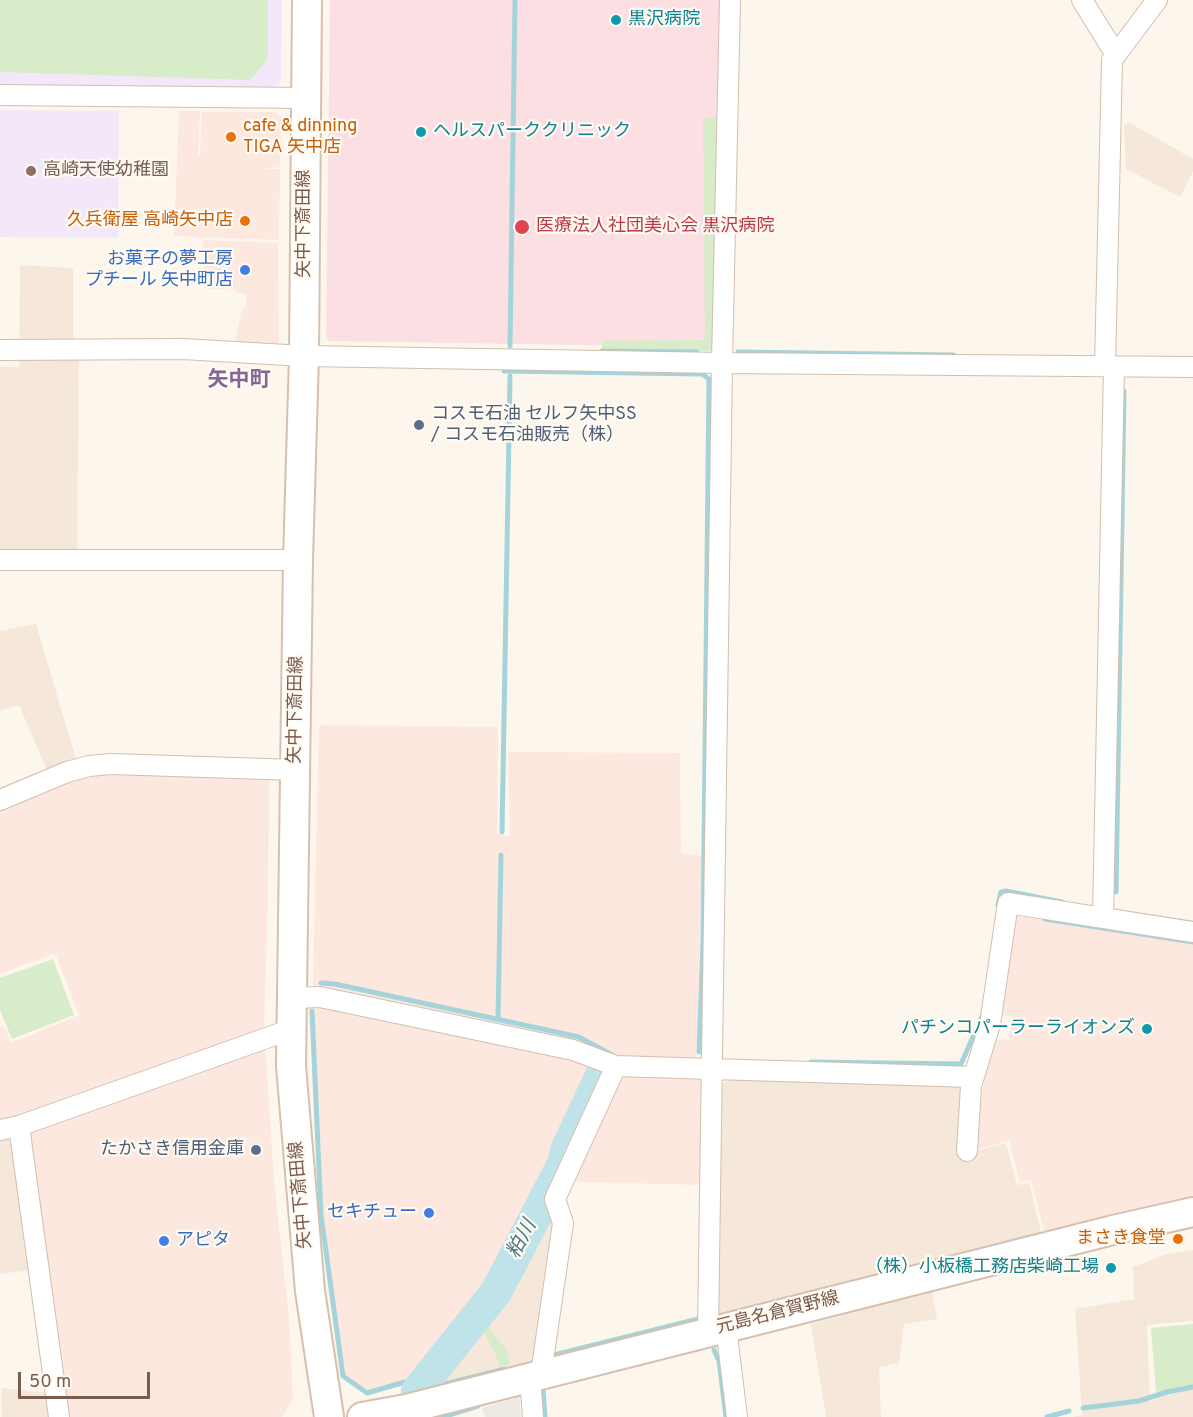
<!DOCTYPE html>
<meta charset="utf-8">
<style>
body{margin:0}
#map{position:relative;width:1193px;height:1417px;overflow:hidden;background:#fdf6ec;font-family:Overpass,sans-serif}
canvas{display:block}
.scale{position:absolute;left:18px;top:1372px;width:132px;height:27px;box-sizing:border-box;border:3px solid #7a5c4d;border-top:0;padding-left:8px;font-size:18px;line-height:21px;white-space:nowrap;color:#7a5c4d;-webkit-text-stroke:4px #fffaf3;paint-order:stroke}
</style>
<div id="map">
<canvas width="1193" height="1417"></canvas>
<div class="scale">50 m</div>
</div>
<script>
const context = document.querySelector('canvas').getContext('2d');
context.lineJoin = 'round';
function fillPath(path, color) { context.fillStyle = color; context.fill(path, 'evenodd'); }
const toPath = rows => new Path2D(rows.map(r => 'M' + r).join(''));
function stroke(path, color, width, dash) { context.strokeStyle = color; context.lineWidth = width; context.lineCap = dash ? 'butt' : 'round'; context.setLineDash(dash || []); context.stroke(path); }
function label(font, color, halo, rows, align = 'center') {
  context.font = font + ' Overpass,"Noto Sans JP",sans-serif'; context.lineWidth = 4.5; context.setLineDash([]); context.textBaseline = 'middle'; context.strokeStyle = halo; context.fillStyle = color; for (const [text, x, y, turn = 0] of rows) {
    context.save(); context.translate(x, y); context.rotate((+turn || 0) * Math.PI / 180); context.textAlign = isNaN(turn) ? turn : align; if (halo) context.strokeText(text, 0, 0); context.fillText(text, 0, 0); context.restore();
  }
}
const residential = toPath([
 [1130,123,1193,159,1193,171,1180,197,1126,169,1124,125],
 [20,265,73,268,73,337,79,362,77,555,0,553,0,367,19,367],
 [36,624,76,759,47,770,19,705,0,711,0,631],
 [731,1079,962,1082,962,1155,1006,1143,1017,1185,1029,1183,1042,1236,717,1317,720,1086],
 [11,1134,30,1270,0,1274,0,1136],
 [545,1203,557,1223,537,1360,423,1387,494,1303,510,1279],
 [1193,1250,1193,1321,1147,1325,1150,1402,1162,1396,1193,1389,1193,1417,1072,1417,1082,1415,1075,1309,1134,1299,1133,1267,1164,1255],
 [931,1285,937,1319,904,1324,899,1363,879,1367,881,1417,826,1417,811,1324,876,1306,876,1301],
 [1,1388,50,1393,53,1417,2,1417]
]);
const commercial = toPath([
 [179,111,200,111,198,156,200,155,202,112,275,112,281,118,280,167,262,169,280,169,279,240,174,236],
 [203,240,278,243,279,342,272,348,234,345,242,310,246,308,246,294,238,293,234,289,204,289],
 [319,725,498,727,497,834,510,836,508,752,680,753,681,853,702,856,696,1078,705,1080,703,1185,546,1181,489,1290,412,1378,368,1391,343,1376,324,1224,317,1093,313,979],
 [81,774,269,778,268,898,264,1028,274,1181,289,1318,293,1400,282,1417,64,1417,20,1115,0,1120,0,1027,4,1026,11,1043,79,1015,55,953,0,974,0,809],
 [1015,910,1193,944,1193,1202,1046,1238,1031,1180,1020,1183,1009,1140,973,1151,991,1041,1009,1040,1012,1016,1001,1015]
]);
const industrial = toPath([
 [519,1397,521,1417,485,1417,482,1408]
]);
const education = toPath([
 [0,0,282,0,281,82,274,89,0,85],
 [0,110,119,111,118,238,0,237]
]);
const medical = toPath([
 [330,0,721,0,715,342,711,347,329,341,326,336]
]);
const green = toPath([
 [0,0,268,0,268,59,250,80,0,72],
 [703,118,719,118,716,348,710,351,602,351,602,341,705,340],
 [53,959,74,1015,12,1039,0,1010,0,978],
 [480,1317,506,1349,510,1364,499,1367,496,1355,483,1330,466,1338,459,1346,449,1361,449,1377,426,1387],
 [1193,1324,1193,1385,1156,1392,1151,1328]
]);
const stream = toPath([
 [510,346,515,0],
 [602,351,697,352],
 [738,352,954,355],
 [504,371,702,374,709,379,703,941,699,1052],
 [502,832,510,376],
 [1116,892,1124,391],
 [998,905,1001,892,1006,891,1062,902],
 [1045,919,1193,942],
 [321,983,335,984,579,1037,612,1055],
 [312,1011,321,1215,343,1376,367,1393,429,1375],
 [498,1019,501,855],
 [811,1062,961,1064,984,1012],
 [714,1350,719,1361,726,1417],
 [554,1355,702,1318,702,1316],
 [543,1389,545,1417],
 [417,1391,505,1369],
 [1083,1408,1139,1401,1167,1392,1193,1387],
 [443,1417,478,1406],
 [1047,1417,1069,1411]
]);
const river = toPath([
 [417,1391,496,1292,563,1164,567,1148,602,1073]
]);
const street = toPath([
 [1082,0,1116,55],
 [0,95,306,98],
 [0,350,183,349,304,356,722,363,1193,367],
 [1105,366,1112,60,1157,0],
 [0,560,298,560],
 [0,800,67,772,89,766,111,764,296,770],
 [1103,918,1114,366],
 [292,998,320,997,573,1050,616,1066,973,1077],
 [19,1126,59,1417],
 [0,1130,19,1126,292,1029],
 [967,1151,971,1086,990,1024,1008,903,1193,932],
 [726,1327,737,1417],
 [708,1332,722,363,730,0],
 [541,1374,563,1223,555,1199,616,1066],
 [530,1376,533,1417]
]);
const secondary = toPath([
 [307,0,304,356,298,560,291,1066,310,1291,329,1417],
 [362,1417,406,1409,1113,1230,1193,1212]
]);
const markers = [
 [616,20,6,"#0f9aa8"],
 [421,132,6,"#0f9aa8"],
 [231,137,6,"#e8710a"],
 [31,171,6,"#8d6e63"],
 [245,221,6,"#e8710a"],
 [522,227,8,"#e0444e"],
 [245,270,6,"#3f7fe0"],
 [419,425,6,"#5c6f8a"],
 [1147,1029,6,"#0f9aa8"],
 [256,1150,6,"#5c6f8a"],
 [429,1213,6,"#3f7fe0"],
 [1178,1239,6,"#e8710a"],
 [164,1241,6,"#3f7fe0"],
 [1111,1268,6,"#0f9aa8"]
];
const cultureNames = [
 ["黒沢病院",628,20],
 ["ヘルスパーククリニック",433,132],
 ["パチンコパーラーライオンズ",1135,1029,"right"],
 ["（株）小板橋工務店柴崎工場",1099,1268,"right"]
];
const foodNames = [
 ["cafe & dinning",243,127,"left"],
 ["TIGA 矢中店",243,148,"left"],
 ["久兵衛屋 高崎矢中店",233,221],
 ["まさき食堂",1166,1239]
];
const educationNames = [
 ["高崎天使幼稚園",43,171]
];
const streetNames = [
 ["矢中下斎田線",305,224,-90],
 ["矢中下斎田線",297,710,-89],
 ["矢中下斎田線",302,1195,-95],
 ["元島名倉賀野線",778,1314,-14]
];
const healthNames = [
 ["医療法人社団美心会 黒沢病院",536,227]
];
const shopNames = [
 ["お菓子の夢工房",233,260],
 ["プチール 矢中町店",233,281],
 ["セキチュー",417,1213],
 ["アピタ",176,1241,"left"]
];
const serviceNames = [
 ["コスモ石油 セルフ矢中SS",431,415],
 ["/ コスモ石油販売（株）",431,436],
 ["たかさき信用金庫",244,1150,"right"]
];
const waterNames = [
 ["粕川",523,1240,-62]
];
const quarterNames = [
 ["矢中町",239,382]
];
fillPath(residential, '#f5e8da');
fillPath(commercial, '#fde8e0');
fillPath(industrial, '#efe9e4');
fillPath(education, '#f3e8fa');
fillPath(medical, '#fbdfe3');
fillPath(green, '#d8ecc9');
stroke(stream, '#a5d3da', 5);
stroke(river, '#bfe3e8', 32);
stroke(street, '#d1beb0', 22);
stroke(secondary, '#d6c0b0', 32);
stroke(street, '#fff', 20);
stroke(secondary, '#fff', 28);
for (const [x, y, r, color] of markers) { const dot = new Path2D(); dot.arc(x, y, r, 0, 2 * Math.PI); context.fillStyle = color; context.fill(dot); stroke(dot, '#fffaf3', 2); }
label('18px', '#0d838f', '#fffaf3', cultureNames, 'left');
label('18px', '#c56008', '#fffaf3', foodNames, 'right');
label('18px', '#785e54', '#fffaf3', educationNames, 'left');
label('18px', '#7a5c4d', '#fffaf3', streetNames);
label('18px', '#be3a42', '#fffaf3', healthNames, 'left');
label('18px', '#366cbe', '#fffaf3', shopNames, 'right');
label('18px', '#4e5e75', '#fffaf3', serviceNames, 'left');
label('italic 20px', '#437c86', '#fffaf3', waterNames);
label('bold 21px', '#846695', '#fffaf3', quarterNames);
</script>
